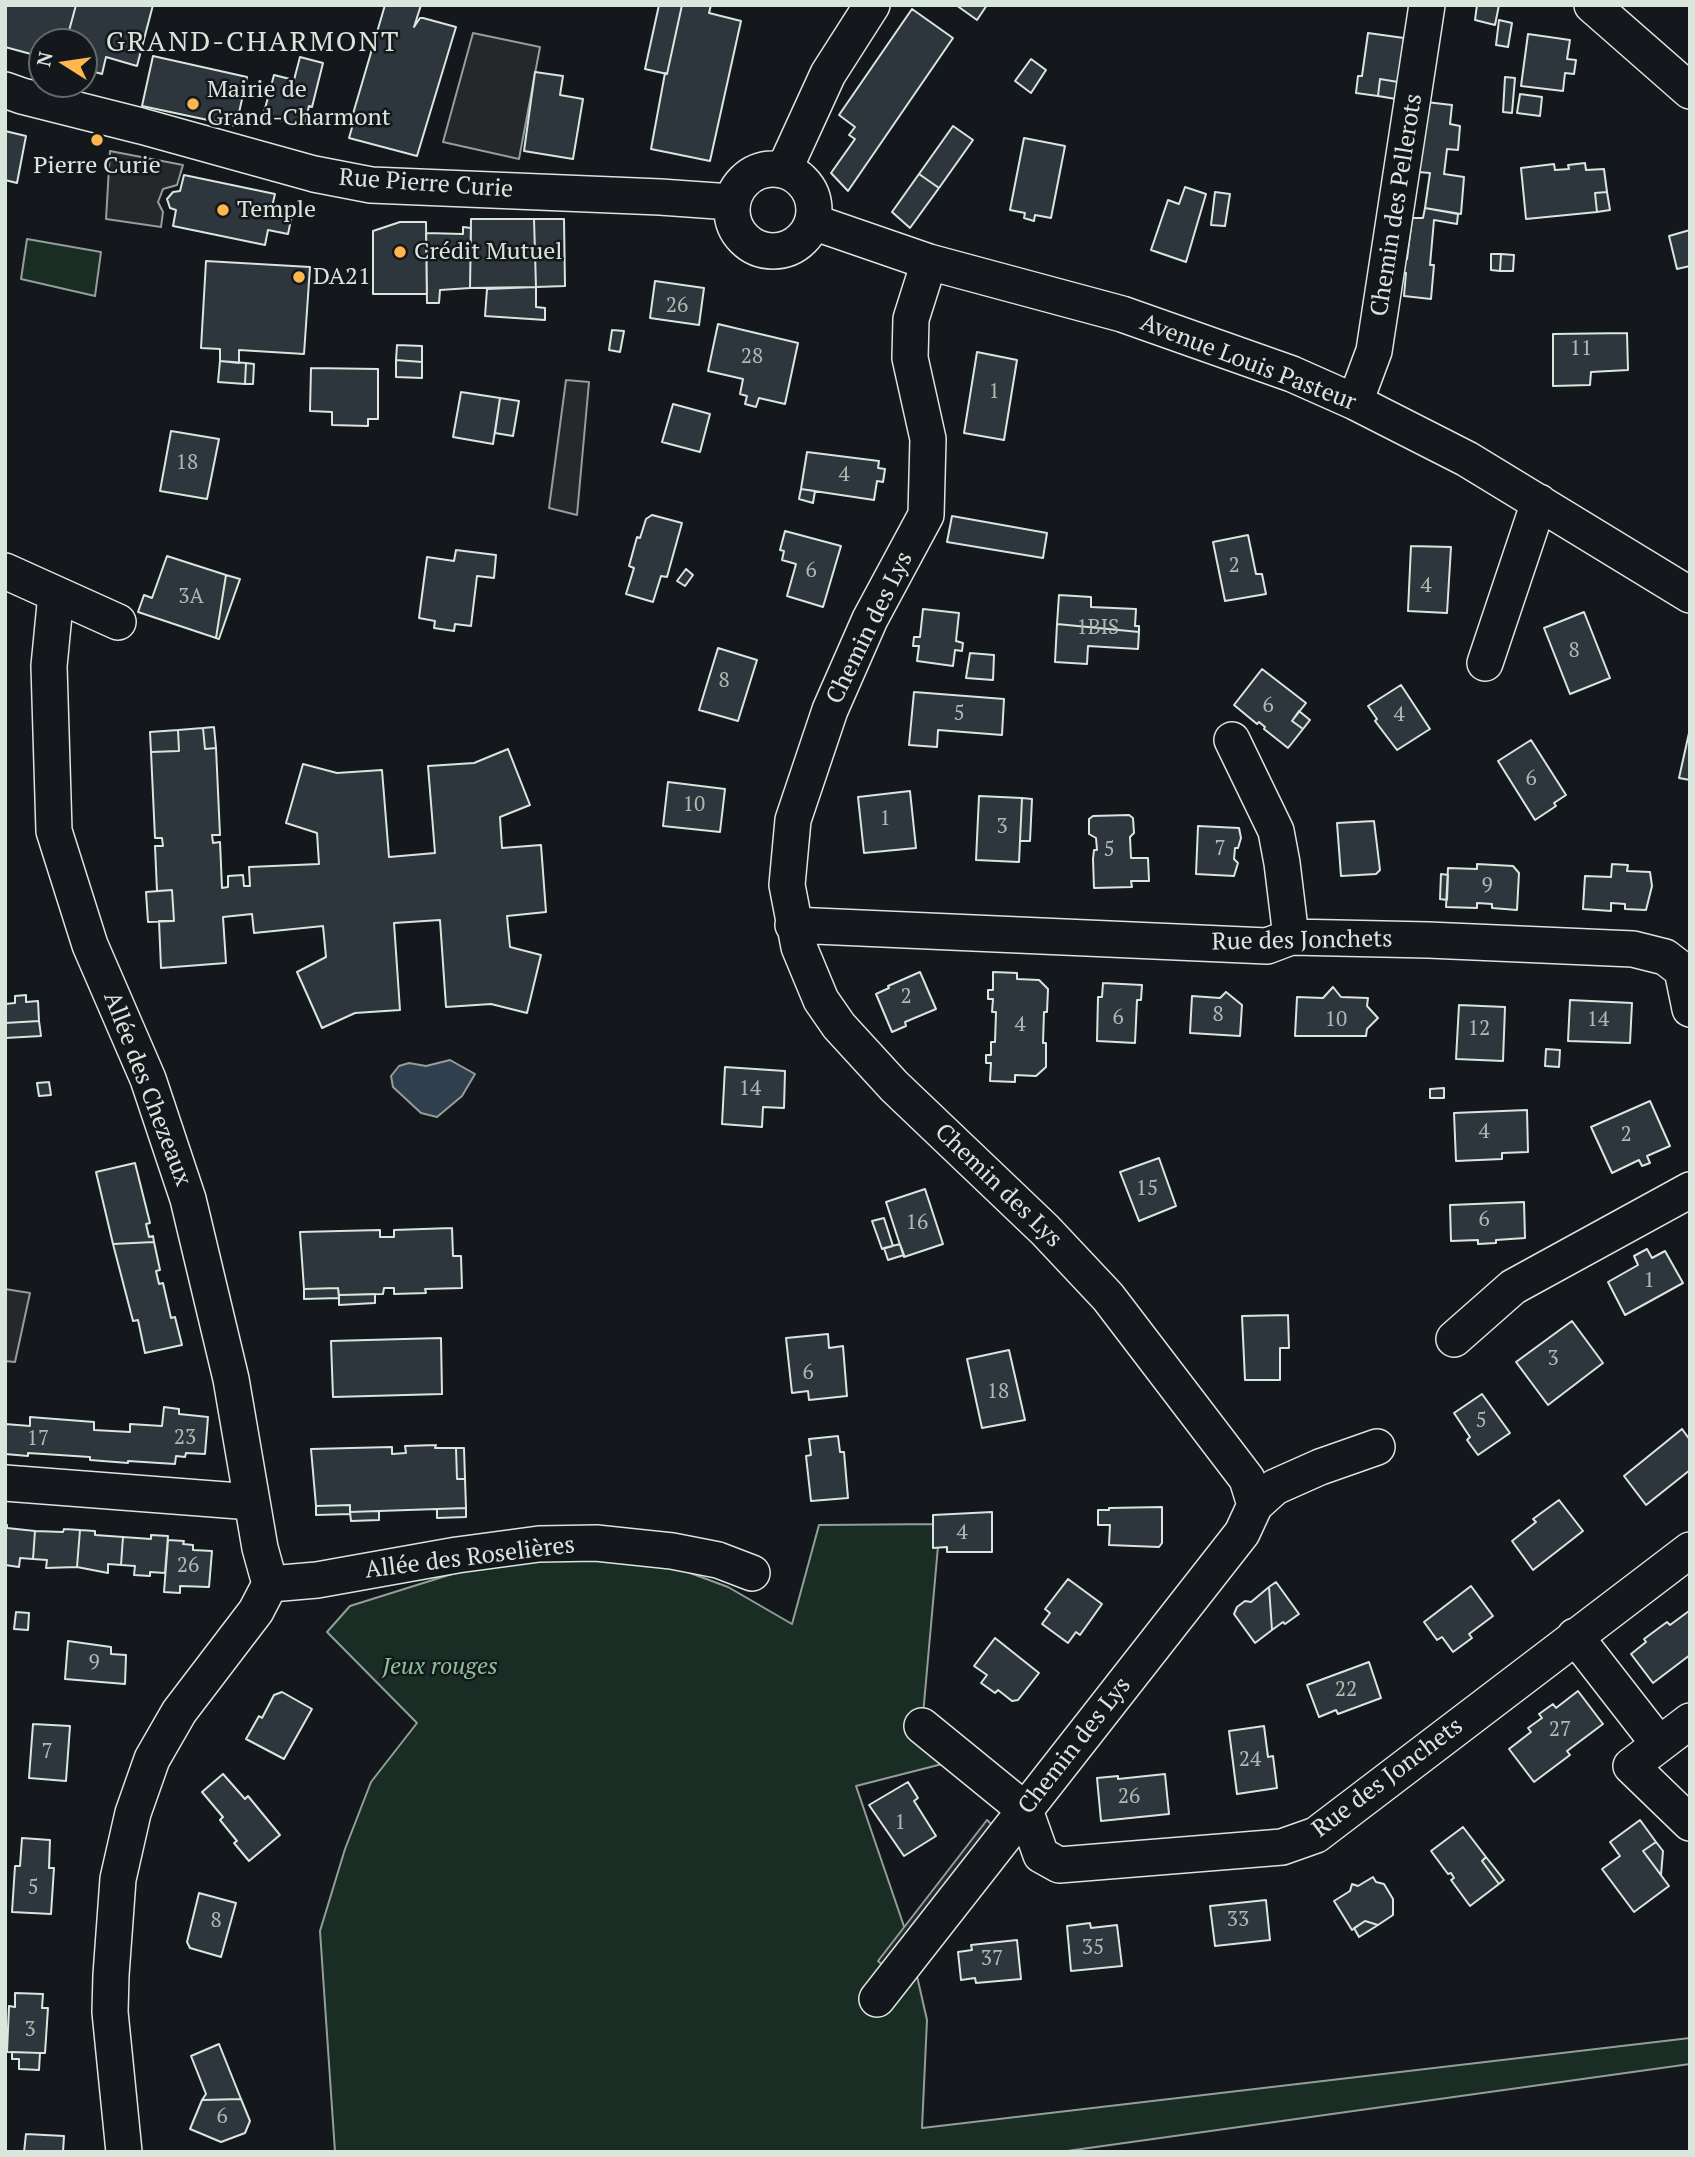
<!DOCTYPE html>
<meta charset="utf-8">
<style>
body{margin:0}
#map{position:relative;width:1695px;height:2157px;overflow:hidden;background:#14181c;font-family:"PT Serif",serif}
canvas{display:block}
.frame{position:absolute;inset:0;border:7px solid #d8e6dc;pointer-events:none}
.north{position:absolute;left:28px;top:28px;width:70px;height:70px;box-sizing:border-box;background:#14181c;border:2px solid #626a69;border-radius:50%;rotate:282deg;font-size:19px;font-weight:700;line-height:28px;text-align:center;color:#d8e6dc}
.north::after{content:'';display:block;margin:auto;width:24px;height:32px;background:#ffb74d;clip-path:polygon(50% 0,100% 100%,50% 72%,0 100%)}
</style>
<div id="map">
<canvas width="1695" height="2157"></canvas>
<div class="frame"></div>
<div class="north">N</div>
</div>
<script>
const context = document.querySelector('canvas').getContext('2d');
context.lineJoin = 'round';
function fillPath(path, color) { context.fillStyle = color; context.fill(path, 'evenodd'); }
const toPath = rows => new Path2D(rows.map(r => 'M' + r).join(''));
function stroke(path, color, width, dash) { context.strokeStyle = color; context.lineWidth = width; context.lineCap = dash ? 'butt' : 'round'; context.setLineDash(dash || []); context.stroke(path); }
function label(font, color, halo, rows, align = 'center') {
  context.font = font + ' "PT Serif",serif'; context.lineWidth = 5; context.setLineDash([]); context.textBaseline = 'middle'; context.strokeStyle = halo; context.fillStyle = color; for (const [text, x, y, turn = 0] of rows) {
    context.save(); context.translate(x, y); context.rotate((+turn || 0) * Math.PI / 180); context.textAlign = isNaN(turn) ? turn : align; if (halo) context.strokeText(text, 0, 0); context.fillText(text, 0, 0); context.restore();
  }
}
const green = toPath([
 [27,239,101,252,95,296,21,279,27,239],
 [940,1524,922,1726,958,1760,856,1786,909,1941,927,2020,922,2128,1690,2038,1690,2064,1060,2152,335,2152,320,1931,345,1849,371,1782,417,1723,327,1632,350,1606,484,1564,578,1558,674,1567,728,1587,792,1624,819,1525,940,1524]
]);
const parking = toPath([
 [473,33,540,47,519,159,443,142,473,33],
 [110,151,183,165,177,185,163,189,158,202,163,212,161,227,106,219,110,151],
 [566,380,589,382,577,515,549,508,566,380],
 [5,1289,30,1293,15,1362,5,1361,5,1289],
 [987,1820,1004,1836,895,1976,878,1961,987,1820]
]);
const water = toPath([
 [450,1060,475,1074,462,1096,437,1117,421,1113,393,1087,391,1076,399,1066,409,1063,426,1066,450,1060]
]);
const building = toPath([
 [5,5,76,5,66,42,42,42,42,57,5,47,5,5],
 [76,5,153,5,137,66,106,57,102,74,84,69,84,42,66,42,76,5],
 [385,5,421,5,414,27,420,18,423,18,456,27,417,156,349,138,353,124,350,124,385,5],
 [659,5,682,5,667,74,645,69,659,5],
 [682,5,711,5,709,13,741,21,710,161,651,149,665,73,667,74,682,5],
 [956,5,987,5,977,20,956,5],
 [1477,5,1499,5,1495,25,1475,20,1477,5],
 [912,9,953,38,848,191,831,173,855,139,849,135,855,127,839,115,912,9],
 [1499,20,1512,23,1508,47,1496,45,1499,20],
 [1368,33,1404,38,1398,82,1380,79,1378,96,1356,93,1358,76,1362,76,1368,33],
 [1528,34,1570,40,1567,59,1576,60,1574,74,1565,73,1563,91,1521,86,1528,34],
 [153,56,247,77,236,126,142,106,153,56],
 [300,57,323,63,312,107,309,106,304,126,263,116,274,75,294,80,300,57],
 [1031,59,1046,70,1031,93,1015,81,1031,59],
 [535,72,563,76,560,95,583,99,573,159,524,151,535,72],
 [1505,77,1515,78,1512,113,1503,112,1505,77],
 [1380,79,1398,82,1396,99,1378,96,1380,79],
 [1520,94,1542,97,1540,116,1517,113,1520,94],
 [1426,102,1452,105,1450,124,1460,126,1458,150,1447,149,1444,174,1464,177,1461,214,1425,208,1430,173,1418,172,1426,102],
 [953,126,973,140,939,188,919,174,953,126],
 [5,131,26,136,17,183,5,180,5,131],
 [1024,138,1065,146,1051,218,1035,215,1034,221,1024,218,1025,213,1010,210,1024,138],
 [1585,163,1586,170,1604,169,1607,192,1595,193,1597,212,1526,219,1521,168,1554,164,1555,170,1569,169,1568,165,1585,163],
 [919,174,939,188,910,228,892,212,919,174],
 [184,175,275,194,271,211,292,215,288,234,268,230,265,245,173,226,176,210,170,208,167,199,173,192,180,191,184,175],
 [1185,187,1206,194,1186,262,1151,250,1168,200,1179,204,1185,187],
 [1215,192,1230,194,1225,226,1211,225,1215,192],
 [1607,192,1610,210,1597,212,1595,193,1607,192],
 [1425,208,1458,214,1457,224,1434,220,1430,265,1434,265,1431,299,1404,296,1406,273,1400,273,1402,258,1407,259,1412,218,1423,218,1425,208],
 [471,219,534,219,536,287,470,288,471,219],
 [534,219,564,219,565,286,536,287,534,219],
 [400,222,426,222,427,294,373,294,373,231,400,222],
 [463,227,471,228,470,288,440,290,439,303,427,303,426,233,463,234,463,227],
 [1690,230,1690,266,1677,269,1669,236,1690,230],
 [1491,254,1501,254,1500,271,1491,270,1491,254],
 [1501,254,1514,255,1513,271,1500,271,1501,254],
 [206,261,310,267,304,354,239,350,239,363,220,361,220,349,201,348,206,261],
 [655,281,704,288,699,325,650,318,655,281],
 [536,287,536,307,545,308,545,320,485,316,487,289,536,287],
 [718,324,798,343,785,404,759,398,756,407,745,404,747,396,740,394,743,379,708,371,718,324],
 [612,330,624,331,620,352,609,350,612,330],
 [1627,333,1628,370,1591,372,1590,385,1553,386,1553,334,1627,333],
 [397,345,422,346,422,362,396,360,397,345],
 [977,352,1017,360,1004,440,964,433,977,352],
 [396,360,422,362,422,378,396,377,396,360],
 [220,361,246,363,245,384,218,382,220,361],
 [246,363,254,364,253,384,245,384,246,363],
 [311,368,378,369,378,419,368,419,368,426,332,425,332,412,310,411,311,368],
 [461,392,500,398,493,444,453,437,461,392],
 [500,398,519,401,513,436,495,433,500,398],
 [673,404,710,414,700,452,662,442,673,404],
 [171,431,219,439,207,499,160,491,171,431],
 [807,452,879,461,878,468,885,469,883,482,877,481,874,500,801,489,807,452],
 [801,489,815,491,813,503,799,499,801,489],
 [652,515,682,523,667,577,661,576,653,602,626,594,634,568,629,566,637,537,640,538,646,519,652,515],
 [952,516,1047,533,1043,558,947,542,952,516],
 [785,531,841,546,823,607,787,596,796,564,782,560,784,551,780,550,785,531],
 [1248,535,1256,574,1262,574,1266,594,1225,601,1213,542,1248,535],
 [1411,546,1451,547,1447,613,1408,611,1411,546],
 [456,550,496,555,494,578,477,576,471,626,455,624,454,631,434,628,435,621,419,618,427,557,454,561,456,550],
 [167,556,226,575,216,638,138,612,144,595,152,598,167,556],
 [686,569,693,575,685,586,677,581,686,569],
 [226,575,240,579,219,639,216,638,226,575],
 [1059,595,1091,597,1091,607,1136,609,1135,626,1139,626,1139,632,1057,624,1059,595],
 [923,609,959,613,956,641,963,643,962,651,955,650,953,666,917,661,919,646,913,646,914,637,920,637,923,609],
 [1584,612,1610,678,1570,694,1544,628,1584,612],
 [1057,624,1139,632,1138,649,1088,646,1087,664,1055,662,1057,624],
 [718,648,757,660,738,721,699,710,718,648],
 [970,653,994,655,993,680,966,678,970,653],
 [1262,669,1306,703,1292,721,1303,729,1288,748,1264,729,1265,727,1259,722,1257,724,1234,705,1262,669],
 [1401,685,1430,729,1397,750,1375,721,1377,719,1368,706,1401,685],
 [914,692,1004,699,1002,735,938,730,937,747,909,745,914,692],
 [1299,711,1310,720,1303,729,1292,721,1299,711],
 [214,727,216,748,205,749,203,728,214,727],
 [203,728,205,749,216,748,220,835,212,835,213,843,220,842,222,888,228,887,228,876,243,875,244,886,250,886,249,867,319,864,317,833,286,823,303,764,337,773,382,770,389,857,435,853,428,766,474,763,508,749,530,805,500,817,502,848,541,845,546,912,507,916,510,947,541,955,527,1013,491,1004,446,1007,440,920,394,923,400,1010,355,1013,322,1028,297,972,326,957,323,926,254,933,252,914,223,917,226,963,161,968,159,921,174,921,172,890,157,891,155,846,163,846,162,838,155,838,151,752,179,751,178,730,203,728],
 [178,730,179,751,151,752,150,732,178,730],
 [1689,733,1690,734,1690,780,1679,778,1689,733],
 [1531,740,1566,795,1554,803,1556,806,1535,820,1498,761,1531,740],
 [668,782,725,789,720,832,663,826,668,782],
 [910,791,916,848,864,853,858,797,910,791],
 [979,796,1022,798,1019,862,976,860,979,796],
 [1022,798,1032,799,1030,841,1020,841,1022,798],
 [1129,815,1133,818,1134,833,1130,837,1131,858,1148,858,1149,881,1131,881,1132,887,1094,888,1093,859,1094,850,1097,850,1096,838,1089,834,1089,819,1093,816,1129,815],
 [1374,821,1380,870,1376,874,1341,876,1337,823,1374,821],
 [1198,826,1239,828,1241,838,1238,848,1235,848,1234,859,1238,863,1234,876,1196,874,1198,826],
 [1477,864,1513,866,1519,873,1517,910,1492,908,1492,904,1477,903,1477,908,1446,907,1448,868,1477,869,1477,864],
 [1612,864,1628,865,1627,871,1650,872,1652,886,1646,910,1625,909,1625,904,1611,903,1611,911,1583,909,1585,876,1611,877,1612,864],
 [1441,874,1448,875,1447,900,1440,899,1441,874],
 [172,890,174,921,148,922,146,892,172,890],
 [920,972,936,1009,905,1022,906,1026,892,1032,876,994,889,988,888,986,920,972],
 [993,972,1017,973,1017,979,1039,980,1048,989,1047,1012,1044,1012,1043,1043,1046,1043,1046,1067,1036,1076,1015,1075,1015,1082,990,1081,991,1063,986,1063,986,1055,991,1055,991,1042,995,1042,996,1012,992,1012,993,999,988,999,988,990,993,990,993,972],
 [1103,983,1142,985,1141,1000,1137,1000,1135,1043,1097,1041,1098,997,1102,997,1103,983],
 [1333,987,1341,997,1368,998,1367,1006,1378,1018,1367,1029,1366,1036,1295,1036,1297,997,1323,998,1333,987],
 [1226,992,1242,1005,1240,1036,1190,1033,1192,996,1220,998,1226,992],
 [26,995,26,1002,38,1001,39,1021,5,1023,5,1004,15,1003,15,996,26,995],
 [1570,1000,1632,1003,1630,1043,1568,1041,1570,1000],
 [1459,1005,1505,1007,1503,1061,1456,1059,1459,1005],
 [39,1021,41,1036,5,1038,5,1023,39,1021],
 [1546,1049,1560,1050,1559,1067,1545,1066,1546,1049],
 [725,1067,785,1071,784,1108,763,1107,762,1127,722,1124,725,1067],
 [49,1082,51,1095,39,1096,37,1083,49,1082],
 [1444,1088,1444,1098,1430,1098,1430,1089,1444,1088],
 [1650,1101,1670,1146,1647,1156,1650,1163,1642,1166,1639,1160,1612,1173,1591,1127,1650,1101],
 [1527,1110,1528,1152,1502,1153,1502,1159,1456,1161,1454,1113,1527,1110],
 [1159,1158,1176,1206,1139,1221,1120,1172,1159,1158],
 [135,1163,150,1223,146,1224,149,1237,153,1236,154,1242,113,1244,96,1172,135,1163],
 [925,1189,943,1244,904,1257,886,1202,925,1189],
 [1524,1202,1525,1238,1496,1240,1496,1243,1478,1244,1478,1240,1451,1241,1450,1205,1524,1202],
 [884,1218,893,1246,882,1249,872,1221,884,1218],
 [452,1228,453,1256,461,1256,462,1288,425,1289,426,1293,394,1294,394,1288,384,1288,383,1294,339,1295,338,1288,304,1289,300,1232,380,1230,380,1237,394,1237,394,1230,452,1228],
 [154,1242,160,1270,156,1271,159,1284,163,1283,171,1318,175,1317,182,1345,145,1353,138,1320,133,1321,113,1244,154,1242],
 [900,1244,904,1255,888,1260,884,1248,900,1244],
 [1647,1249,1652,1258,1665,1251,1683,1283,1625,1315,1608,1282,1638,1265,1634,1256,1647,1249],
 [338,1288,339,1298,304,1299,304,1289,338,1288],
 [375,1294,375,1303,339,1305,339,1295,375,1294],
 [1288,1315,1289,1348,1280,1348,1280,1380,1245,1380,1242,1316,1288,1315],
 [1572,1321,1603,1363,1548,1405,1516,1362,1572,1321],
 [828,1334,829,1348,843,1346,847,1396,809,1400,808,1391,792,1393,786,1338,828,1334],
 [441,1338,442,1394,333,1397,331,1341,441,1338],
 [1009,1350,1025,1420,982,1428,967,1359,1009,1350],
 [1482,1394,1510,1433,1478,1455,1467,1440,1470,1437,1454,1413,1482,1394],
 [164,1407,179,1409,179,1414,208,1417,205,1454,186,1453,185,1457,176,1456,175,1464,128,1461,128,1463,90,1460,90,1457,28,1453,28,1456,5,1454,5,1424,30,1426,30,1417,94,1422,94,1430,130,1432,130,1424,162,1426,164,1407],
 [1682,1429,1690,1440,1690,1470,1646,1505,1624,1476,1682,1429],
 [838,1436,840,1452,844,1452,848,1498,811,1501,806,1456,811,1455,809,1439,838,1436],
 [436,1445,435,1448,456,1448,457,1479,465,1479,466,1508,350,1512,350,1505,316,1506,311,1449,392,1447,392,1454,406,1453,405,1446,436,1445],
 [456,1448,464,1448,465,1479,457,1479,456,1448],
 [1559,1500,1583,1531,1533,1570,1512,1541,1536,1522,1533,1519,1559,1500],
 [350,1505,350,1514,316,1515,316,1506,350,1505],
 [1162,1507,1162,1543,1159,1547,1109,1545,1110,1525,1098,1525,1098,1510,1109,1510,1109,1508,1162,1507],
 [466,1508,466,1517,437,1518,437,1509,466,1508],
 [379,1511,379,1520,351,1521,350,1512,379,1511],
 [992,1512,992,1552,947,1552,947,1547,933,1548,933,1515,992,1512],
 [5,1525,7,1525,7,1528,35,1531,33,1559,20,1558,19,1567,5,1565,5,1525],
 [64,1529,80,1530,77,1567,46,1568,47,1560,33,1559,35,1531,63,1532,64,1529],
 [80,1530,95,1531,95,1535,123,1537,121,1565,108,1564,108,1573,77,1567,80,1530],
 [151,1535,168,1536,165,1573,150,1572,150,1576,134,1575,135,1566,121,1565,123,1537,151,1539,151,1535],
 [168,1540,184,1541,183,1544,193,1545,193,1550,212,1551,209,1587,180,1586,180,1593,164,1592,168,1540],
 [1068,1579,1102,1604,1080,1635,1076,1632,1068,1643,1042,1624,1050,1613,1045,1609,1068,1579],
 [1276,1582,1299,1614,1285,1624,1283,1622,1272,1630,1269,1587,1276,1582],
 [1471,1586,1493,1616,1469,1634,1472,1638,1453,1652,1442,1637,1437,1640,1424,1622,1471,1586],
 [1269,1587,1272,1630,1255,1643,1234,1614,1237,1607,1245,1601,1251,1602,1269,1587],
 [1689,1611,1690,1655,1653,1683,1631,1654,1646,1642,1644,1639,1667,1622,1670,1625,1689,1611],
 [16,1612,29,1613,28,1630,14,1629,16,1612],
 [995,1638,1039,1673,1018,1700,1012,1701,998,1690,995,1693,981,1683,987,1675,974,1666,995,1638],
 [68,1641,111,1647,111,1654,126,1655,125,1684,65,1679,68,1641],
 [1369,1662,1381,1698,1338,1714,1336,1710,1319,1717,1307,1685,1369,1662],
 [1578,1691,1603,1724,1567,1751,1570,1755,1534,1782,1509,1749,1531,1732,1528,1728,1542,1718,1539,1714,1553,1704,1556,1708,1578,1691],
 [282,1692,312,1709,284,1759,246,1739,259,1716,262,1718,274,1695,282,1692],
 [33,1724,70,1726,66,1781,29,1778,33,1724],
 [1264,1726,1268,1757,1273,1756,1277,1788,1237,1794,1229,1731,1264,1726],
 [223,1774,245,1799,248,1796,280,1835,249,1861,234,1843,237,1841,220,1820,223,1817,202,1792,223,1774],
 [1165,1774,1169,1814,1101,1821,1097,1778,1118,1776,1118,1779,1165,1774],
 [908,1782,918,1798,914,1801,936,1836,904,1856,869,1805,908,1782],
 [1640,1820,1656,1842,1643,1851,1669,1886,1634,1912,1602,1869,1620,1856,1610,1842,1640,1820],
 [1463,1827,1486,1857,1482,1861,1499,1884,1470,1906,1451,1880,1454,1878,1451,1873,1448,1874,1431,1851,1463,1827],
 [22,1838,50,1840,49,1868,54,1868,51,1914,12,1912,15,1866,20,1866,22,1838],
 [1656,1842,1663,1851,1661,1875,1643,1851,1656,1842],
 [1486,1857,1504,1880,1499,1884,1482,1861,1486,1857],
 [1373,1877,1376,1882,1384,1884,1393,1899,1393,1915,1378,1925,1365,1921,1352,1930,1334,1901,1350,1891,1352,1884,1358,1886,1373,1877],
 [199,1893,236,1903,221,1957,190,1948,187,1942,199,1893],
 [1266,1900,1270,1940,1215,1946,1210,1906,1266,1900],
 [1365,1921,1378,1925,1359,1937,1354,1928,1365,1921],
 [1090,1923,1091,1928,1117,1925,1122,1966,1071,1971,1067,1926,1090,1923],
 [1017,1940,1021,1979,976,1983,975,1978,961,1980,958,1952,972,1950,971,1945,1017,1940],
 [15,1993,43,1994,42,2008,48,2008,45,2053,7,2052,9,2006,15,2007,15,1993],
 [219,2044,241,2099,202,2100,206,2094,191,2056,219,2044],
 [12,2052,40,2053,39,2070,19,2069,19,2059,12,2059,12,2052],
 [241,2099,250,2121,245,2133,221,2142,190,2129,202,2100,241,2099],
 [26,2134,64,2136,63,2152,24,2152,26,2134]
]);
const minor = toPath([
 [1592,5,1690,91],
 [5,90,22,96,141,126,314,174,371,185,660,197,731,202],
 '732 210a41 41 0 1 1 82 0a41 41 0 1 1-82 0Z',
 [784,170,828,74,872,5],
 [813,222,929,262,1122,314,1292,374,1355,402,1467,459,1690,595],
 [1355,402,1374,351,1427,5],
 [5,571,118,622],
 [56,594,49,666,54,831,90,945,148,1079,188,1199,231,1379,260,1548,270,1584],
 [1485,663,1539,502],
 [1232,740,1276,831,1282,863,1291,937],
 [793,925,1267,946,1291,937,1428,940,1633,949,1665,957,1682,970,1690,1009],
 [1454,1339,1513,1287,1690,1190],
 [5,1483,252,1502],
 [1255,1505,1275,1487,1320,1467,1377,1447],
 [270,1584,317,1580,457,1555,539,1544,596,1543,672,1551,718,1560,752,1573],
 [1575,1636,1659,1744],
 [1690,1721,1631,1766,1690,1823],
 [922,1726,1025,1810,1041,1855,1059,1865,1282,1847,1316,1835,1690,1550],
 [877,1999,1242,1533,1255,1505,1247,1479,1108,1297,1045,1230,894,1086,839,1026,821,1000,799,947,787,885,793,820,830,710,870,619,926,515,928,439,910,358,911,319,929,262],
 [124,2152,110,2012,111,1975,118,1879,133,1813,152,1759,179,1712,256,1611,270,1584]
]);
const markers = [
 [193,104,7,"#ffb74d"],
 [97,140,7,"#ffb74d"],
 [223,210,7,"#ffb74d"],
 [400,252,7,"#ffb74d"],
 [299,277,7,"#ffb74d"]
];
const numberNames = [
 ["26",677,306],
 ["11",1581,349],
 ["28",752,357],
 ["1",994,392],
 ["18",187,463],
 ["4",844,475],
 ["2",1234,566],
 ["6",811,571],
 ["4",1426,586],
 ["3A",191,597],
 ["1BIS",1098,628],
 ["8",1574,651],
 ["8",724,681],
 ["6",1268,706],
 ["5",959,714],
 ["4",1399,715],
 ["6",1531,779],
 ["10",694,805],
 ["1",885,819],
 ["3",1002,827],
 ["7",1220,849],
 ["5",1109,850],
 ["9",1487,886],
 ["2",906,997],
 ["8",1218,1015],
 ["6",1118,1018],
 ["10",1336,1020],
 ["14",1598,1020],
 ["4",1020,1025],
 ["12",1479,1029],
 ["14",750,1089],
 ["4",1484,1132],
 ["2",1626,1135],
 ["15",1147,1189],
 ["6",1484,1220],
 ["16",917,1223],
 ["1",1649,1281],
 ["3",1553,1359],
 ["6",808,1373],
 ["18",998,1392],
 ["5",1481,1421],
 ["23",185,1438],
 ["17",38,1439],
 ["4",962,1533],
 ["26",188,1566],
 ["9",94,1663],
 ["22",1346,1690],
 ["27",1560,1730],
 ["7",47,1752],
 ["24",1250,1760],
 ["26",1129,1797],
 ["1",900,1823],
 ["5",33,1888],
 ["33",1238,1920],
 ["8",216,1921],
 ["35",1093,1948],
 ["37",992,1959],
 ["3",30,2030],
 ["6",222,2117]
];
const poiNames = [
 ["Mairie de",207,90],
 ["Grand-Charmont",207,118],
 ["Pierre Curie",97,166,"center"],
 ["Temple",237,210],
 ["Crédit Mutuel",414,252],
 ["DA21",313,277]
];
const streetNames = [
 ["Rue Pierre Curie",426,184,4],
 ["Chemin des Pellerots",1397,205,-81],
 ["Avenue Louis Pasteur",1248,363,21],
 ["Chemin des Lys",870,628,-64],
 ["Rue des Jonchets",1302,941,-1],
 ["Allée des Chezeaux",147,1089,69],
 ["Chemin des Lys",998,1186,44],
 ["Allée des Roselières",470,1558,-7],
 ["Chemin des Lys",1075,1746,-52],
 ["Rue des Jonchets",1388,1778,-37]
];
const parkNames = [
 ["Jeux rouges",440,1667]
];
const quarterNames = [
 ["GRAND-CHARMONT",253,43]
];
fillPath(green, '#1a2d24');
stroke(green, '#939e99', 2);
fillPath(parking, '#24282b');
stroke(parking, '#939e99', 2);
fillPath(water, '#2f3f4d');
stroke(water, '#939e99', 2);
fillPath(building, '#2c363c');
stroke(building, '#d8e6dc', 2);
stroke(minor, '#d8e6dc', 38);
stroke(minor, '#14181c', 35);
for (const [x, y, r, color] of markers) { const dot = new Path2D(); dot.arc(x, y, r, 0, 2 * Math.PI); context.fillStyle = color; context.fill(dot); stroke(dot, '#14181c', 2.5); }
label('21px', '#adbab4', null, numberNames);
label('24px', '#d8e6dc', '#14181c', poiNames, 'left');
label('24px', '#d8e6dc', '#14181c', streetNames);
label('italic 24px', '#8ac095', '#14181c', parkNames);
context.letterSpacing = '2px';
label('28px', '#d8e6dc', '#14181c', quarterNames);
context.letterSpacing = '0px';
</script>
